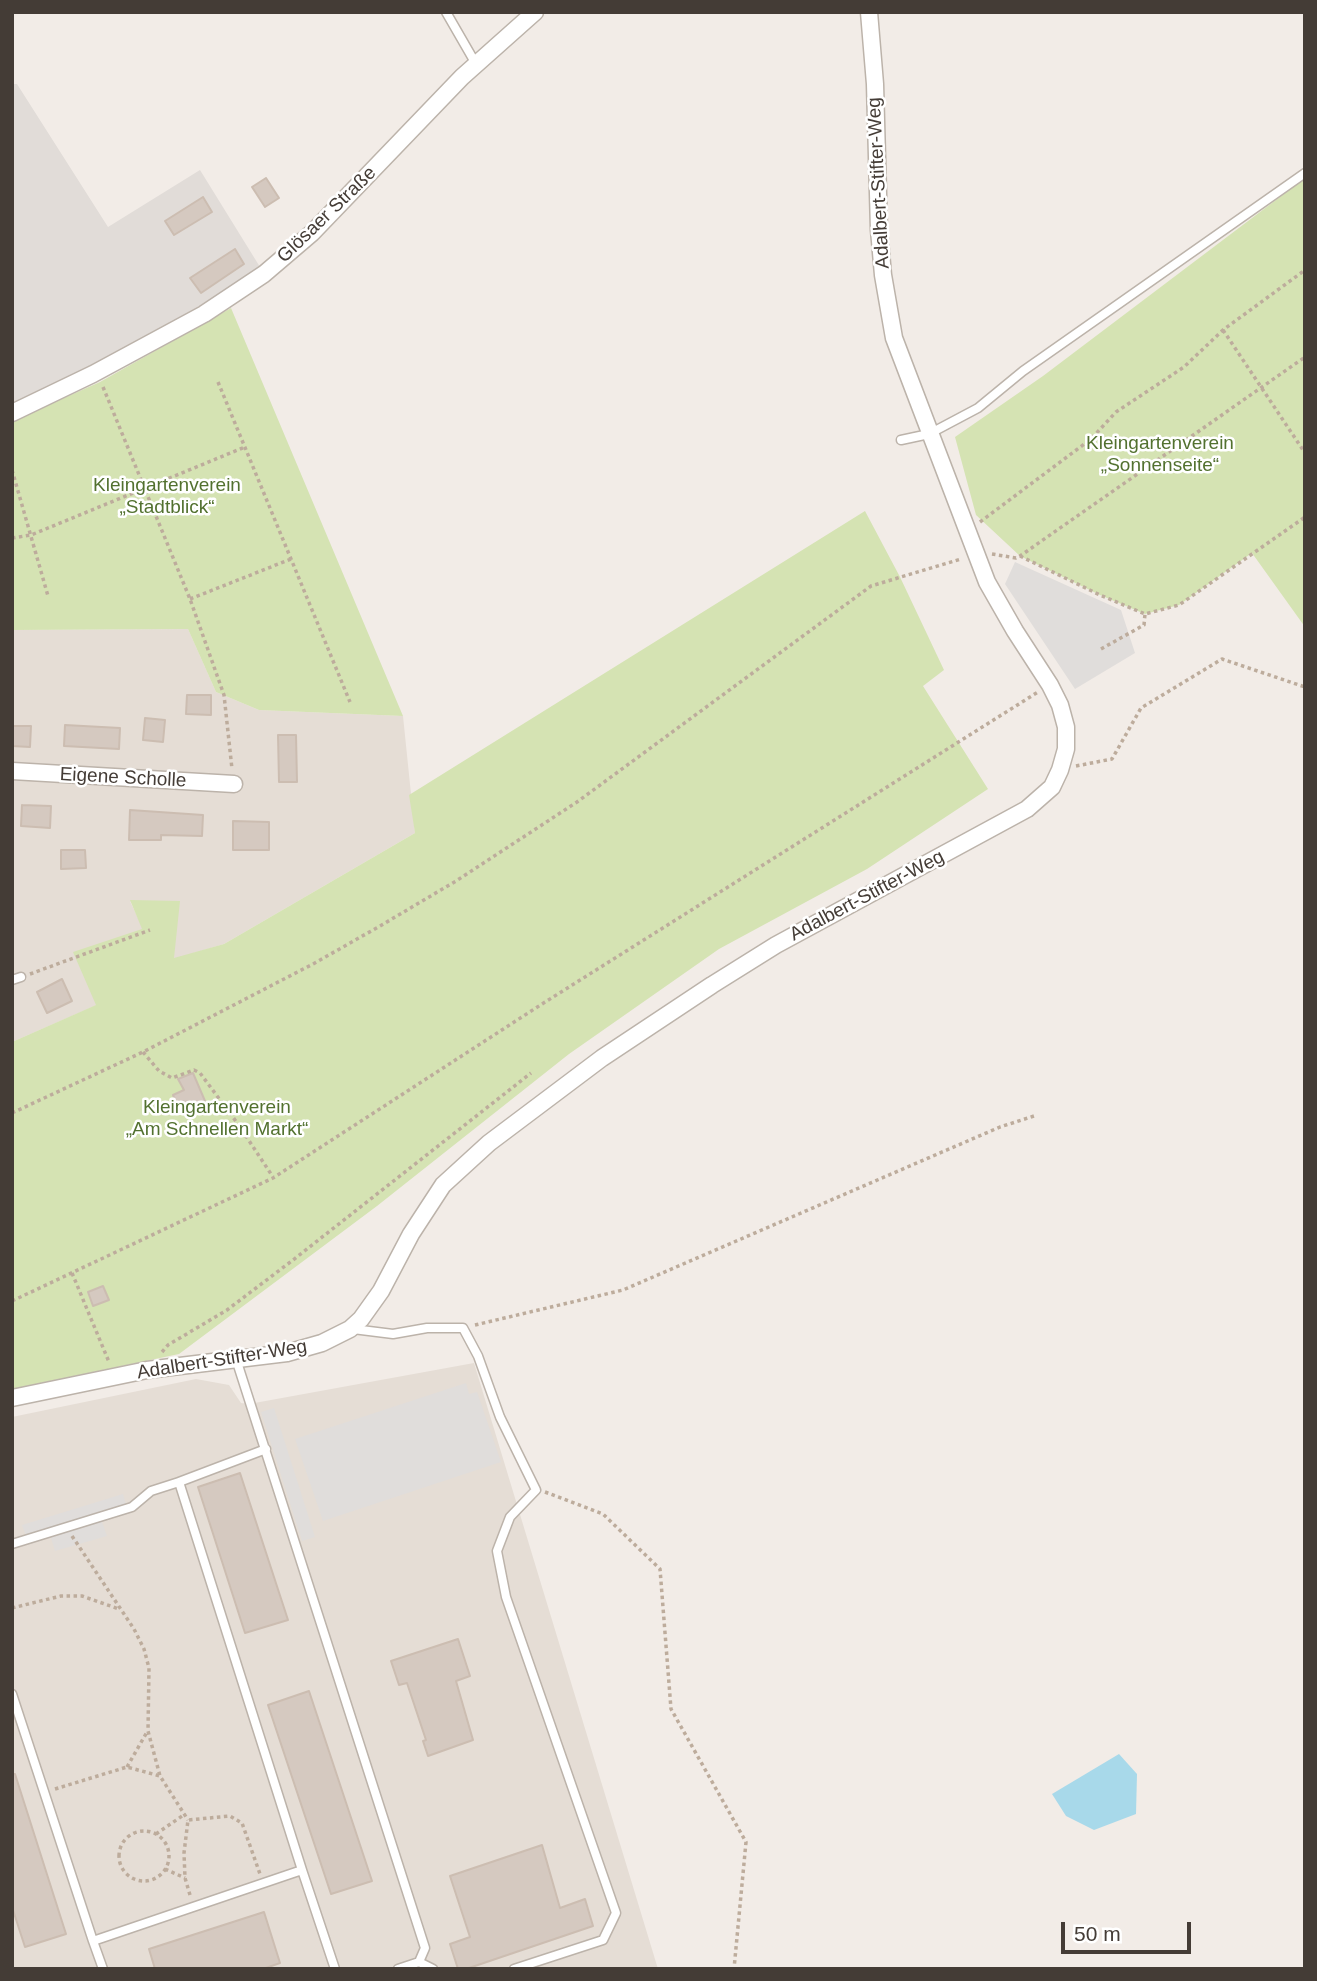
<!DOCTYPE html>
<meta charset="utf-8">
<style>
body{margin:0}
#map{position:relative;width:1317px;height:1981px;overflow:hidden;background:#f2ece7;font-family:Helvetica,sans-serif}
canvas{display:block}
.frame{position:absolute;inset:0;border:14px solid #443c36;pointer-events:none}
.scale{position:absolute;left:1061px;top:1922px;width:130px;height:32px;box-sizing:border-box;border:4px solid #443c36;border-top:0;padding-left:9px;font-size:21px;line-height:24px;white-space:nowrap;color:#443c36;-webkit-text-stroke:5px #fff;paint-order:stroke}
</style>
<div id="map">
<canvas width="1317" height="1981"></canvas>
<div class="frame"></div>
<div class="scale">50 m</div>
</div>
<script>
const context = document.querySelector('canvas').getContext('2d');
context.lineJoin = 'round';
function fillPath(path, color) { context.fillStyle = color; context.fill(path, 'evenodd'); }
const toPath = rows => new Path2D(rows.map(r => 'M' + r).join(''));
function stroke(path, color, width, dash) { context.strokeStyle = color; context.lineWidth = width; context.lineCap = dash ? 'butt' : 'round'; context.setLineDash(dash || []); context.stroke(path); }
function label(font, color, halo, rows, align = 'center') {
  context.font = font + ' Helvetica,sans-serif'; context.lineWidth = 5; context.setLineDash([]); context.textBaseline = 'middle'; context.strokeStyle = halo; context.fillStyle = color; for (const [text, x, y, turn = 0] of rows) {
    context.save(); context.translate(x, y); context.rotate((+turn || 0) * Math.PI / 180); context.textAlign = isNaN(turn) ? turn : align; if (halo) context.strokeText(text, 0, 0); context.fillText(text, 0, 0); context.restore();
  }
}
const residential = toPath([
 [188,629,216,692,259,710,403,716,415,833,224,944,174,959,130,901,143,929,97,1005,12,1042,12,630],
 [474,1363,658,1969,12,1969,12,1417,196,1379,229,1385,241,1403,249,1404]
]);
const industrial = toPath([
 [12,84,17,84,108,227,200,170,260,267,192,311,104,360,12,405]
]);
const green = toPath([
 [1305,178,1305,627,1252,553,1179,605,1145,614,1100,595,1020,556,976,515,955,437,1043,376],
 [231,308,403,716,259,710,216,692,188,629,12,630,12,421,100,382],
 [865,511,900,577,944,670,923,686,988,789,867,869,719,949,569,1054,377,1206,179,1354,12,1389,12,1042,96,1005,73,952,142,929,130,900,180,901,174,958,224,944,415,833,409,795]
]);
const parking = toPath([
 [1015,562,1121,610,1135,653,1075,689,1005,584],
 [466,1383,469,1394,477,1392,501,1462,323,1521,295,1439],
 [274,1408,315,1537,302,1541,261,1412],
 [123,1494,126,1505,99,1513,107,1536,55,1551,48,1529,26,1536,22,1525]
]);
const water = toPath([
 [1119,1754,1137,1774,1136,1814,1094,1830,1066,1816,1052,1794]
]);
const building = toPath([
 [266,178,279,198,265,207,252,187,266,178],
 [203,197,212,212,174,235,165,221,203,197],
 [235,249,244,264,201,293,190,278,235,249],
 [187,695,211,695,211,715,186,714,187,695],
 [145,718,165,720,163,742,143,740,145,718],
 [65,725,120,728,119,749,64,746,65,725],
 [12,726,31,726,30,747,12,746,12,726],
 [278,735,296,735,297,782,279,782,278,735],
 [22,805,51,806,50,828,21,826,22,805],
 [130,810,203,815,202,836,161,835,161,840,129,840,130,810],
 [233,821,269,822,269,850,233,850,233,821],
 [61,850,85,850,86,868,61,869,61,850],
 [62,979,72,1001,47,1013,37,992,62,979],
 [193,1073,205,1101,180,1112,173,1095,184,1090,178,1079,193,1073],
 [103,1286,109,1300,93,1306,88,1292,103,1286],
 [240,1473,288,1620,245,1633,198,1487,240,1473],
 [458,1639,470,1676,456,1681,473,1740,428,1756,423,1741,426,1740,407,1683,399,1685,391,1661,458,1639],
 [309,1691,372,1881,331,1894,268,1705,309,1691],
 [12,1774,15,1774,66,1934,25,1947,12,1907,12,1774],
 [542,1845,560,1908,585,1899,593,1926,466,1969,458,1969,450,1944,470,1937,450,1876,542,1845],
 [264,1912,280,1963,263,1969,155,1969,149,1949,264,1912]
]);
const path = toPath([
 [1223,330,1305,453],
 [218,382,350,702],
 [103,387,190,599,224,695,232,769],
 [12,470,48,596],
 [980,522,1091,439,1116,412,1184,367,1223,330,1305,270],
 [12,538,31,535,245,447],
 [992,554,1016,558,1020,556,1305,357],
 [1020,556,1100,595,1145,614,1179,605,1305,517],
 [190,599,291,559],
 [1101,649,1144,625,1145,614],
 [1076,766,1112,759,1141,708,1222,659,1305,687],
 [30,974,150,930],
 [143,1052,159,1071,172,1078,194,1070,200,1073,238,1124,273,1177],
 [12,1113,143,1052,313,964,380,926,456,881,577,802,871,586,961,559],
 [72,1273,109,1362],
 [12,1301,273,1178,542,1004,1038,692],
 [475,1325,623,1290,1000,1127,1037,1115],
 [162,1352,168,1345,227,1310,293,1260,531,1073],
 [545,1492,603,1514,660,1569,671,1709,746,1842,734,1969],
 [72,1536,134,1629,144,1649,149,1668,148,1731,160,1776,188,1820],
 [12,1608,61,1596,82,1596,119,1609],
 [127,1767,147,1732],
 [55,1789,127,1767,160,1776],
 '119 1856a25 25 0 1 1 50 0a25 25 0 1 1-50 0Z',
 [156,1834,185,1814],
 [165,1869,185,1878],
 [190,1895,185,1878,184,1853,188,1820,230,1816,242,1823,260,1874]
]);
const service = toPath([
 [446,12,476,64],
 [901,440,929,434,978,408,1023,371,1305,173],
 [12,980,21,977],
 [353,1329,393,1334,427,1328,463,1328,478,1356,500,1417,536,1490,510,1517,497,1551,506,1597,616,1913,603,1940,514,1969],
 [236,1359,425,1948,419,1962],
 [179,1482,266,1449],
 [12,1544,132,1507,151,1491,179,1482,302,1870,93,1941,12,1694],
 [302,1870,335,1969],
 [93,1941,103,1969],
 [398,1969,419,1962,433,1969]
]);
const minor = toPath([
 [12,413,93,374,204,314,264,274,312,233,462,77,535,12],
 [12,771,234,784],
 [12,1398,147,1370,287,1353,322,1343,350,1329,361,1319,381,1291,411,1234,443,1185,489,1143,602,1058,712,985,776,945,1027,809,1052,787,1060,770,1066,749,1066,727,1060,705,1050,685,1015,631,987,582,894,338,883,275,879,230,875,84,869,12]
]);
const streetNames = [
 ["Adalbert-Stifter-Weg",879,183,-93],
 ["Glösaer Straße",327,215,-44],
 ["Eigene Scholle",123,778,3],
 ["Adalbert-Stifter-Weg",867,896,-28],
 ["Adalbert-Stifter-Weg",222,1360,-9]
];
const parkNames = [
 ["Kleingartenverein",1160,444],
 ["„Sonnenseite“",1160,466],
 ["Kleingartenverein",167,486],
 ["„Stadtblick“",167,508],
 ["Kleingartenverein",217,1108],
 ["„Am Schnellen Markt“",217,1130]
];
fillPath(residential, '#e5ddd5');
fillPath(industrial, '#e1dcd8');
fillPath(green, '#d5e3b3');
fillPath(parking, '#e0dddb');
fillPath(water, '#a8d9ea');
fillPath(building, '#d5c9c0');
stroke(building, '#ccbdb1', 2);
stroke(service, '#bcb3aa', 11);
stroke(minor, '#bcb3aa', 19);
stroke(path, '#bdac9c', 3.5, [3.5, 3.5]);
stroke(service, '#fff', 8);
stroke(minor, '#fff', 16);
label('19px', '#443c36', '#fff', streetNames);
label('19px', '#52712f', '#fff', parkNames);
</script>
